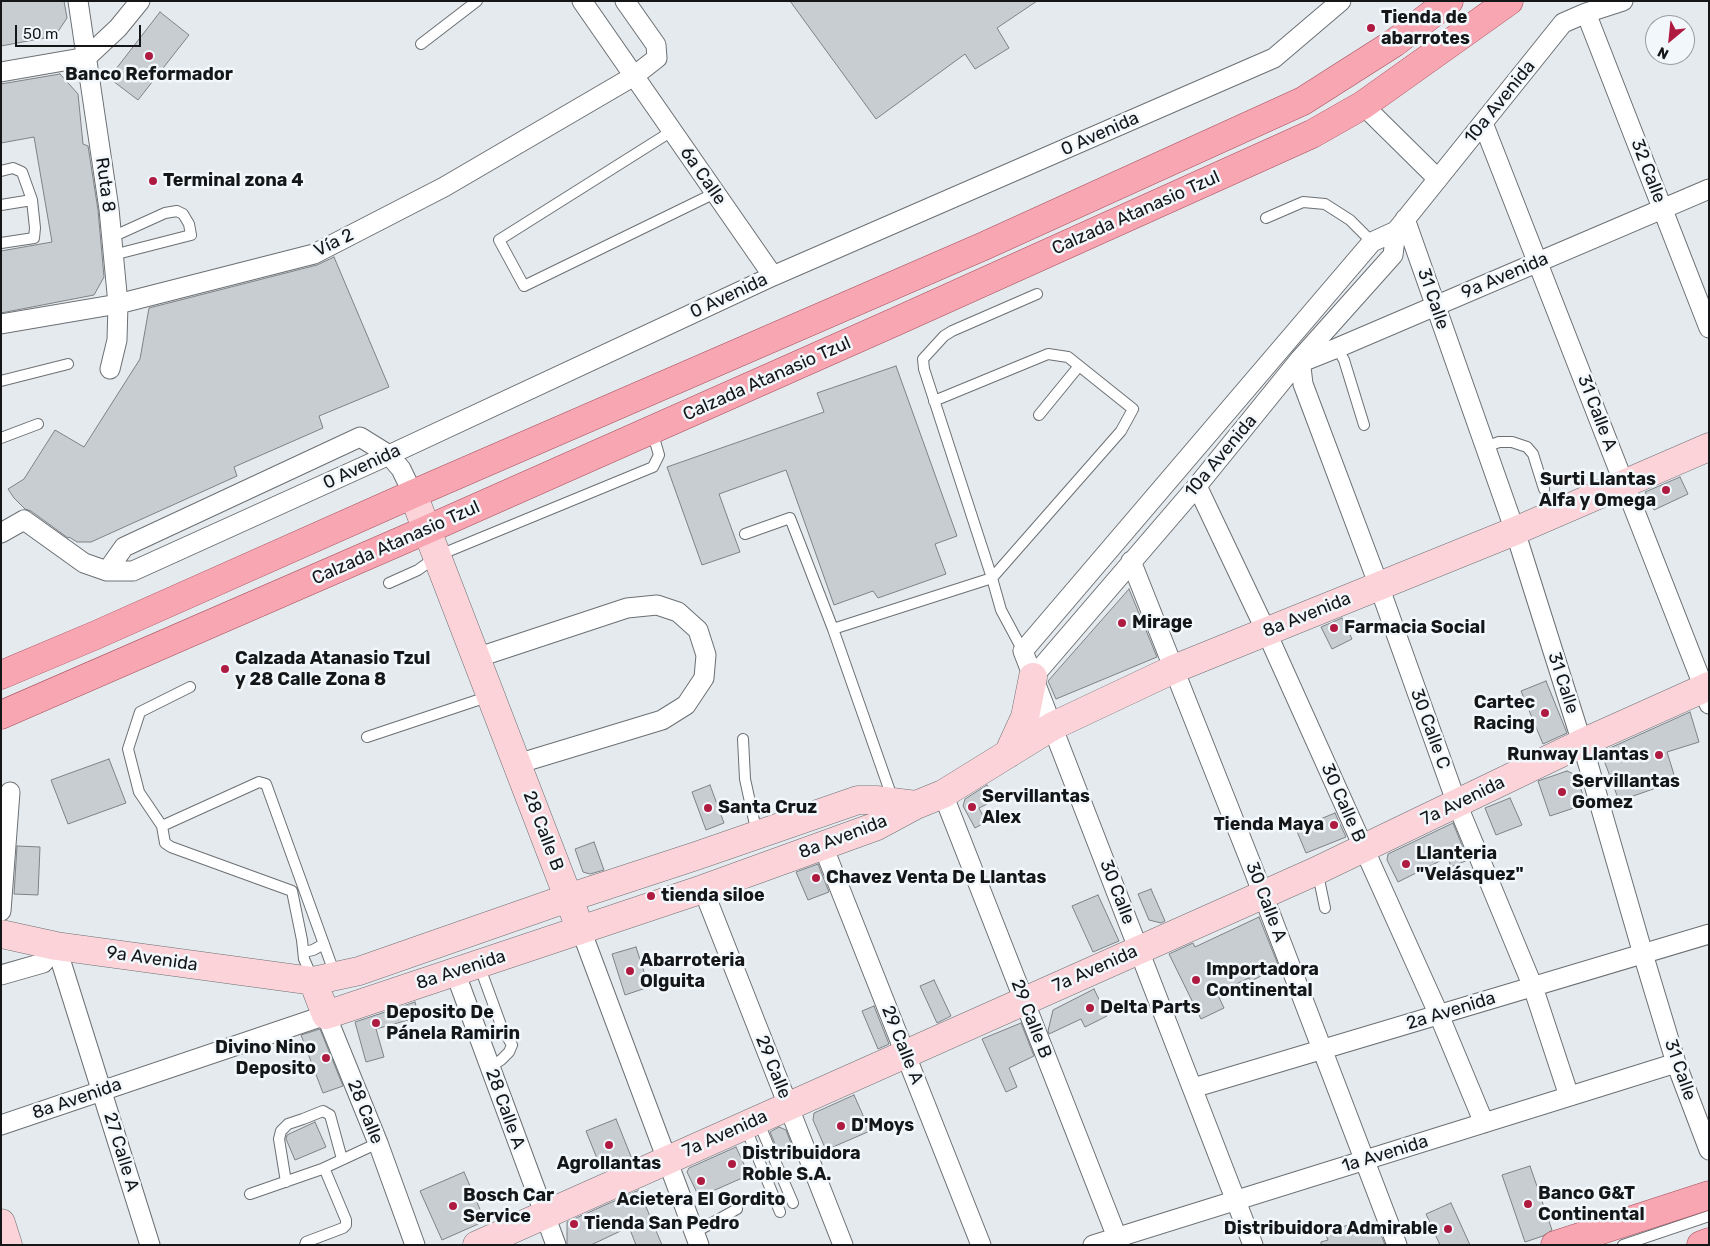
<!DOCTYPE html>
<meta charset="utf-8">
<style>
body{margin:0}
#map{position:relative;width:1710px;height:1246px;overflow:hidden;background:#e5eaee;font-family:Rubik,sans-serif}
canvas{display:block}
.frame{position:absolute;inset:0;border:2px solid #141617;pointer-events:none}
.north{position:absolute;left:1645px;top:15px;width:50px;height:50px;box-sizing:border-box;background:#f2f7fc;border:1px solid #999da0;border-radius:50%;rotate:208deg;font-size:14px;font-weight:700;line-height:20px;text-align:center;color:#141617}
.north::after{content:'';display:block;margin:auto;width:18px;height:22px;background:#ae1a40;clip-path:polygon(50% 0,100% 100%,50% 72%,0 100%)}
.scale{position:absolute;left:15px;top:25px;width:126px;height:22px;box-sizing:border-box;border:2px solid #141617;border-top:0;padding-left:6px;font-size:15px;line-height:18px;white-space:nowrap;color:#141617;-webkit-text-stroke:4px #f2f7fc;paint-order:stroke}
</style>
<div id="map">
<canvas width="1710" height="1246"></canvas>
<div class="frame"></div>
<div class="north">N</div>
<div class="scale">50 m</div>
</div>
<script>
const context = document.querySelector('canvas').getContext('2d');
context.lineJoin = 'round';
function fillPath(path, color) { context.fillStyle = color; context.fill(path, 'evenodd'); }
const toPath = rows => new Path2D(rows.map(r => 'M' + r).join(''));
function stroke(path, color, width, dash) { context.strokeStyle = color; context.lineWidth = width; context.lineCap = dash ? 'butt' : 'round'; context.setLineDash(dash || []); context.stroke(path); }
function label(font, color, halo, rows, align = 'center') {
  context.font = font + ' Rubik,sans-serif'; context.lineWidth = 5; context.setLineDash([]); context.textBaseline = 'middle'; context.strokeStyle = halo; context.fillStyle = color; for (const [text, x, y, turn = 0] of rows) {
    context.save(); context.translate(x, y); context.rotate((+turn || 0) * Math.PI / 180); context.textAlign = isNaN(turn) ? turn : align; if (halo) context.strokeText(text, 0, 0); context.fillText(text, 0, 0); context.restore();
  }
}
const building = toPath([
 [1,1,64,1,67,18,55,36,1,46,1,1],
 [790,1,1037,1,997,28,1009,48,975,69,965,54,876,119,790,1],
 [160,12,189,35,138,100,109,78,160,12],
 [60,74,78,94,83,144,88,146,98,210,104,277,94,295,1,313,1,251,52,242,34,137,1,143,1,84,60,74],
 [334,257,389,387,319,416,323,428,234,467,237,476,91,542,77,542,69,537,68,538,31,511,25,509,14,498,8,489,24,479,55,430,84,447,140,359,149,308,317,265,334,257],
 [896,366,957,536,935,544,946,574,878,598,873,591,834,605,786,470,719,494,740,552,702,565,667,467,824,412,817,393,896,366],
 [1680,477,1688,494,1654,510,1645,492,1680,477],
 [1129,589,1157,657,1056,699,1048,681,1129,589],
 [1342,618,1352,639,1332,649,1321,627,1342,618],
 [1546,681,1567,733,1543,744,1521,691,1546,681],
 [1690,712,1699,742,1667,752,1676,781,1619,801,1601,752,1690,712],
 [109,759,126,803,68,824,51,780,109,759],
 [1567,771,1576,775,1586,804,1550,816,1538,781,1567,771],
 [710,785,724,823,706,830,692,792,710,785],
 [987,785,995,800,979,808,986,822,975,828,963,806,965,799,987,785],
 [1510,798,1522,825,1496,835,1485,808,1510,798],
 [1335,813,1346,837,1306,853,1296,829,1335,813],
 [1453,823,1468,860,1451,867,1448,857,1398,882,1387,860,1388,854,1453,823],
 [594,842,604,870,590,874,583,872,575,849,594,842],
 [17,846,40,847,38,895,14,894,17,846],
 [818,864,829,892,808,900,796,872,818,864],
 [1151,889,1165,921,1161,923,1149,920,1138,894,1151,889],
 [1098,895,1119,941,1093,952,1072,906,1098,895],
 [1259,917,1279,967,1251,981,1249,978,1217,993,1224,1008,1201,1019,1169,954,1193,943,1195,947,1259,917],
 [636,947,649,987,625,995,612,954,636,947],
 [934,980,951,1016,937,1023,920,986,934,980],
 [1094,989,1107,1016,1085,1027,1081,1019,1049,1034,1048,1031,1053,1010,1094,989],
 [415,1002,419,1017,376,1029,384,1057,366,1062,355,1022,415,1002],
 [874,1006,889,1044,878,1049,862,1011,874,1006],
 [1021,1023,1034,1056,1009,1068,1017,1087,1006,1092,982,1039,1021,1023],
 [320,1029,343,1086,323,1093,301,1035,320,1029],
 [854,1095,870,1131,826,1150,813,1120,814,1113,854,1095],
 [616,1119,632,1159,602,1171,586,1131,616,1119],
 [315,1122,326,1147,295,1160,286,1139,287,1135,315,1122],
 [779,1127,786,1130,792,1146,778,1151,770,1132,779,1127],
 [736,1147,749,1175,699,1197,687,1172,689,1168,736,1147],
 [1530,1166,1552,1230,1543,1236,1525,1242,1502,1175,1530,1166],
 [464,1172,485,1221,442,1240,420,1191,464,1172],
 [639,1190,662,1245,636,1245,629,1227,591,1245,567,1245,567,1222,639,1190],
 [1451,1203,1470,1245,1440,1245,1426,1214,1451,1203],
 [1377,1224,1385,1245,1321,1245,1321,1242,1328,1240,1325,1233,1348,1225,1351,1232,1377,1224]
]);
const lane = toPath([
 [421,44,477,1],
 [672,131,499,240,524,286,715,193],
 [1,171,13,168,22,172,32,200,1,205],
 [1266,218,1303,202,1325,204,1350,220,1372,242],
 [112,237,165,213,177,211,183,214,189,224,191,235,113,255],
 [1,243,34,238,35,228,32,200],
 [1337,348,1344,360,1364,425],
 [1,381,68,364],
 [934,401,1048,354,1068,357,1133,409,1121,431,992,578,1001,610,1023,651],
 [1039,415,1079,366],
 [1,438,38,424],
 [1485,447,1499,442,1512,442,1527,447,1533,454,1544,489],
 [745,534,790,518,833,629,893,800],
 [389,583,418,570,437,556,653,467,659,455,652,431],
 [833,629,992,578,924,369,923,359,944,336,952,331,1037,294],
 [367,737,490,696],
 [743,739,745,779,757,834],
 [162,826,139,792,128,749,140,712,190,687],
 [1314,873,1320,884,1325,908],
 [304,952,313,950,324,944],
 [479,965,502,1028,512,1045,509,1052,501,1060,490,1067],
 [312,977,304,959,302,940,292,891,171,847,165,843,162,826,259,782,266,784,330,961,336,975],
 [758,1121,793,1203],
 [745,1126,780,1212],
 [322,1169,378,1143],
 [286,1182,279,1139,281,1131,288,1124,303,1119,323,1111,330,1115,342,1159],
 [250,1194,322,1169,325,1170,346,1220,346,1225,343,1228,306,1242,305,1245],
 [694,1233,737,1209],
 [1623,1245,1709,1216]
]);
const street = toPath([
 [78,1,109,209,118,304,117,340,110,369],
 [582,1,773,276],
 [1586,13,1709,328],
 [1,72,87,57,118,28,140,1],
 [1363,105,1438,179],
 [1483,123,1704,688,1709,704],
 [1405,219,1515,531,1582,743,1643,954,1676,1063,1709,1150],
 [1,324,118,304,314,254,444,187,634,76,657,58,656,45,625,1],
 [1197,486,1266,631,1439,1015,1484,1123],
 [1,533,24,520,84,563,107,571,133,571,389,455,773,276,1274,58,1341,1],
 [1131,561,1252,866,1397,1245],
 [107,571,124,547,360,437,389,455,401,469,413,494],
 [476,658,627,608,657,605,678,612,698,630,706,655,704,678,686,705,662,720,517,764],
 [1033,677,1197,486,1300,359,1393,255,1396,231],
 [943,794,1120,1245],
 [823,846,981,1245],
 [703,889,843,1245],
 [1,911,10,792],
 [581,930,699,1245],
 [56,946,150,1245],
 [455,972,556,1245],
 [1,975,43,963,56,946],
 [1193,1088,1709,934],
 [1569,1096,1533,987,1457,804,1379,586,1303,384,1300,359,1307,360,1337,348,1709,189],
 [1,1125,326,1015,378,1143,415,1245],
 [1093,1245,1676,1063],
 [1253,1245,1023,651,1372,242,1396,231,1563,23,1586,13,1623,1]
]);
const secondary = toPath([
 [413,494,575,915],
 [1008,754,1025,717,1033,677],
 [1,934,56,946,313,981,359,971,568,898,696,856,858,800,876,800,916,805],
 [313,981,326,1015,703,889,877,826,916,805,943,794,1053,726,1174,669,1515,531,1709,447],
 [1,1223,8,1245],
 [477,1245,1314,872,1582,743,1709,686]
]);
const primary = toPath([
 [1,675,96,635,413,494,984,246,1303,101,1394,43,1449,1],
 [1,715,426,530,897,321,1312,134,1363,105,1509,1],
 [1555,1245,1709,1195],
 [1701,1245,1709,1242]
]);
const markers = [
 [1371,28,5,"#ae1a40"],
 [149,56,5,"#ae1a40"],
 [153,181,5,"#ae1a40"],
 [1666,490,5,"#ae1a40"],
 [1122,623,5,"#ae1a40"],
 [1334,628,5,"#ae1a40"],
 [225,669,5,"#ae1a40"],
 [1545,713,5,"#ae1a40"],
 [1659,755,5,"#ae1a40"],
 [1562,792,5,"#ae1a40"],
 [972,807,5,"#ae1a40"],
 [708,808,5,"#ae1a40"],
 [1334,825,5,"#ae1a40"],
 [1406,864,5,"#ae1a40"],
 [816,878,5,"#ae1a40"],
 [651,896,5,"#ae1a40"],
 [630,971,5,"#ae1a40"],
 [1196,980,5,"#ae1a40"],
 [1090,1008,5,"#ae1a40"],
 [376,1023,5,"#ae1a40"],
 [326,1058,5,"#ae1a40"],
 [841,1126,5,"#ae1a40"],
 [609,1145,5,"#ae1a40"],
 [732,1164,5,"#ae1a40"],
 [701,1181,5,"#ae1a40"],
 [1528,1204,5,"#ae1a40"],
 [453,1206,5,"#ae1a40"],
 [574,1224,5,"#ae1a40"],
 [1448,1229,5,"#ae1a40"]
];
const poiNames = [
 ["Tienda de",1381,18],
 ["abarrotes",1381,39],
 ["Banco Reformador",149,75,"center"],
 ["Terminal zona 4",163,181],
 ["Surti Llantas",1656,480,"right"],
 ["Alfa y Omega",1656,501,"right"],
 ["Mirage",1132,623],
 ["Farmacia Social",1344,628],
 ["Calzada Atanasio Tzul",235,659],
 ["y 28 Calle Zona 8",235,680],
 ["Cartec",1535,703,"right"],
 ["Racing",1535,724,"right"],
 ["Runway Llantas",1649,755,"right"],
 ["Servillantas",1572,782],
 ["Gomez",1572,803],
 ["Servillantas",982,797],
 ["Alex",982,818],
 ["Santa Cruz",718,808],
 ["Tienda Maya",1324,825,"right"],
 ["Llanteria",1416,854],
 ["\"Velásquez\"",1416,875],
 ["Chavez Venta De Llantas",826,878],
 ["tienda siloe",661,896],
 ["Abarroteria",640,961],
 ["Olguita",640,982],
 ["Importadora",1206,970],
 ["Continental",1206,991],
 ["Delta Parts",1100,1008],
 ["Deposito De",386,1013],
 ["Pánela Ramirin",386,1034],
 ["Divino Nino",316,1048,"right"],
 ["Deposito",316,1069,"right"],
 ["D'Moys",851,1126],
 ["Distribuidora",742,1154],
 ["Roble S.A.",742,1175],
 ["Agrollantas",609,1164,"center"],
 ["Banco G&T",1538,1194],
 ["Continental",1538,1215],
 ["Bosch Car",463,1196],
 ["Service",463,1217],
 ["Acietera El Gordito",701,1200,"center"],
 ["Tienda San Pedro",584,1224],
 ["Distribuidora Admirable",1438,1229,"right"]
];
const streetNames = [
 ["10a Avenida",1500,102,-51],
 ["0 Avenida",1100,134,-24],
 ["32 Calle",1648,171,69],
 ["6a Calle",703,176,55],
 ["Ruta 8",105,185,82],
 ["Calzada Atanasio Tzul",1136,213,-24],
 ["Vía 2",334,243,-26],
 ["9a Avenida",1505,276,-23],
 ["0 Avenida",729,296,-25],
 ["31 Calle",1433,299,71],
 ["Calzada Atanasio Tzul",767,379,-24],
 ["31 Calle A",1597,413,69],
 ["10a Avenida",1221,456,-50],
 ["0 Avenida",362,467,-25],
 ["Calzada Atanasio Tzul",396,543,-24],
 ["8a Avenida",1307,615,-22],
 ["31 Calle",1563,683,72],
 ["30 Calle C",1430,729,70],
 ["7a Avenida",1463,801,-26],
 ["30 Calle B",1343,803,66],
 ["28 Calle B",543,831,69],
 ["8a Avenida",843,837,-21],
 ["30 Calle",1117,892,69],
 ["30 Calle A",1266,902,69],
 ["9a Avenida",152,959,8],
 ["7a Avenida",1095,969,-24],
 ["8a Avenida",461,970,-18],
 ["2a Avenida",1451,1011,-17],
 ["29 Calle B",1031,1019,69],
 ["29 Calle A",902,1045,68],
 ["29 Calle",773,1067,68],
 ["31 Calle",1680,1070,71],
 ["8a Avenida",77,1099,-19],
 ["28 Calle A",505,1109,70],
 ["28 Calle",365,1112,68],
 ["7a Avenida",725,1134,-24],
 ["27 Calle A",121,1152,73],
 ["1a Avenida",1385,1154,-17]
];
fillPath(building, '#c8cdd1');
stroke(building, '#7e8286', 1);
stroke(lane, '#6b7074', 12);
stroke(street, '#6b7074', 21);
stroke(secondary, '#6b7074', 29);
stroke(primary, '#a54d5a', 29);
stroke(lane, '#fff', 10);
stroke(street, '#fff', 19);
stroke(secondary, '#fbd3d8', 28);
stroke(primary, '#f8a6b2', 28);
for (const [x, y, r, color] of markers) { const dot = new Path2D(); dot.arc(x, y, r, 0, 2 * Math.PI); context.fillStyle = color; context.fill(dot); stroke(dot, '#f2f7fc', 2); }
label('bold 18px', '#141617', '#f2f7fc', poiNames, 'left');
label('18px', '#141617', '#f2f7fc', streetNames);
</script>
